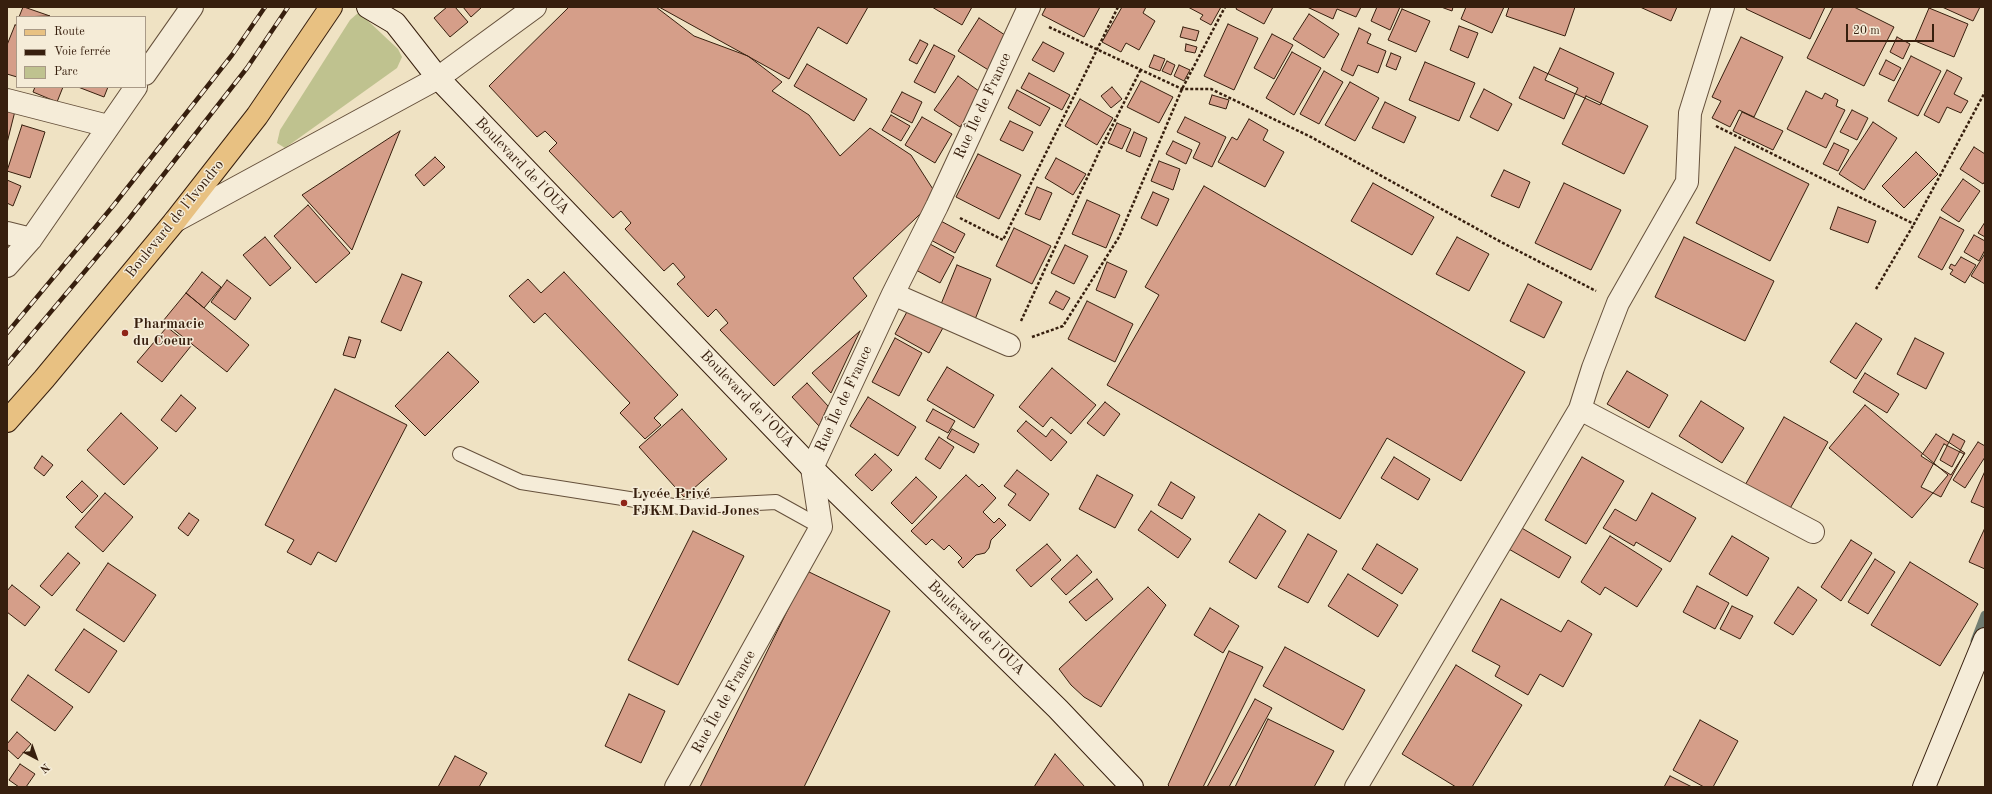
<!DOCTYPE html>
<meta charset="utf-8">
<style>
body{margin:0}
#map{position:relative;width:1992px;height:794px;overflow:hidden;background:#efe2c3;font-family:"Old Standard TT",serif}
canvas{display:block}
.frame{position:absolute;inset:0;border:8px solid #371f0e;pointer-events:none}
.legend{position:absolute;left:16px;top:16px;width:130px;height:72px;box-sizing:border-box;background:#f5ecd8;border:1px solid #a99a87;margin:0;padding:5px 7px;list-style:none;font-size:12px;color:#371f0e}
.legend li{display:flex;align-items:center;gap:8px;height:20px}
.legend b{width:20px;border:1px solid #a99a87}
.north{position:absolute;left:16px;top:738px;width:40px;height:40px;-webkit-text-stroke:3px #f5ecd8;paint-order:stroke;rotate:139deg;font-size:11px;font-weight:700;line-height:16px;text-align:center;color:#371f0e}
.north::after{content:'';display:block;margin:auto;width:14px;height:18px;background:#371f0e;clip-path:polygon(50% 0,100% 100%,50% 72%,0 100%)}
.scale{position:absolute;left:1846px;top:24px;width:88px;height:18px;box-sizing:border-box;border:2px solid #371f0e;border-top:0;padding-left:5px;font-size:12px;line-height:14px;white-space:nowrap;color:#371f0e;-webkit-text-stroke:3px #f5ecd8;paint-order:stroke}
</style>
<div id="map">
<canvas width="1992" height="794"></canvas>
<div class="frame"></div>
<ul class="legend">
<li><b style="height:5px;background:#e8c182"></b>Route</li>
<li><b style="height:5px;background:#371f0e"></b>Voie ferrée</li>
<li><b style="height:11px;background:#bfc28f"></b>Parc</li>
</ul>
<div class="north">N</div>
<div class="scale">20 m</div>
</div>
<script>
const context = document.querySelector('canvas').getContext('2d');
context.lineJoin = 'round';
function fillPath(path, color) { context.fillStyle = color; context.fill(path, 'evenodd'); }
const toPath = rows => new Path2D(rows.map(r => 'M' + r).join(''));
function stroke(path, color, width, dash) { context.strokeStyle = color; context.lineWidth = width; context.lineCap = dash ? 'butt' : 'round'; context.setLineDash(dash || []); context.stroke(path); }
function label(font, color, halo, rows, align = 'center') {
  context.font = font + ' "Old Standard TT",serif'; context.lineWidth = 3; context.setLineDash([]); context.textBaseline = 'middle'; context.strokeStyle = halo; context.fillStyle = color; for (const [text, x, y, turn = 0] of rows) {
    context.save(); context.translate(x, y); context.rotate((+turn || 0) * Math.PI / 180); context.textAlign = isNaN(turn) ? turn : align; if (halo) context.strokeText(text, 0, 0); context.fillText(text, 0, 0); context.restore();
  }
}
const green = toPath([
 [358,13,366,19,398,49,402,57,397,68,285,148,277,143,280,130,350,20]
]);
const stream = toPath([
 [1975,641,1985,615]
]);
const building = toPath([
 [23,7,24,7,50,16,19,17,23,7],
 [447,7,455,7,468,22,450,37,434,18,447,7],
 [463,7,482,7,471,17,463,7],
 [569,7,656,7,694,36,748,56,782,82,772,91,809,115,840,156,870,128,911,155,938,197,853,278,867,296,774,386,720,330,728,323,716,309,708,317,677,284,685,277,673,263,664,271,625,229,631,223,621,211,613,218,549,151,557,143,545,131,537,137,489,86,569,7],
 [659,7,868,7,847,44,818,27,789,79,659,7],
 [932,7,972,7,962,25,932,7],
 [1046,7,1100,7,1084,37,1042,15,1046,7],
 [1122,7,1146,7,1143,13,1155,21,1139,50,1126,43,1121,52,1102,42,1122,7],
 [1188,7,1221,7,1211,25,1200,19,1203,15,1188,7],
 [1237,7,1273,7,1264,24,1236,9,1237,7],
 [1307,7,1361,7,1356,17,1337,9,1333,19,1307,7],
 [1377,7,1400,7,1390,30,1371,21,1377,7],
 [1441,7,1453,7,1452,11,1441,7],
 [1466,7,1504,7,1492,33,1461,19,1466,7],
 [1509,7,1575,7,1565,36,1506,16,1509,7],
 [1640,7,1677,7,1671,21,1640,7],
 [1747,7,1825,7,1810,39,1746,9,1747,7],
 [1833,7,1854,7,1894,27,1864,86,1807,58,1833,7],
 [1942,7,1980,7,1973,21,1942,7],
 [1929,8,1968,24,1954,57,1915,41,1929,8],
 [1402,9,1430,21,1416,52,1388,40,1402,9],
 [1309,14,1339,34,1324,58,1293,39,1309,14],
 [979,18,1011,39,990,71,958,51,979,18],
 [1228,24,1258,38,1234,90,1204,76,1228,24],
 [15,25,17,25,17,77,7,74,7,45,15,25],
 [1459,26,1478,33,1468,58,1450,50,1459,26],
 [1183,27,1199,31,1196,41,1180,37,1183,27],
 [1359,28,1371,34,1367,43,1386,51,1378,73,1358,65,1353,76,1341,70,1359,28],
 [1272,34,1293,45,1274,79,1254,68,1272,34],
 [1741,37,1783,57,1754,117,1739,110,1730,127,1712,118,1721,101,1712,97,1741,37],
 [1897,37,1910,44,1903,59,1890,52,1897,37],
 [920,40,928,44,917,64,909,60,920,40],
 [1043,42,1064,53,1054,72,1032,60,1043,42],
 [1186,44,1197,47,1195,53,1185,51,1186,44],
 [934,45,955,56,935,93,914,82,934,45],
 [1560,48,1614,73,1600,105,1545,80,1560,48],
 [1292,52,1321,68,1294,115,1266,98,1292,52],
 [1391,53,1401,57,1396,70,1386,66,1391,53],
 [1154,55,1165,59,1160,71,1149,67,1154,55],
 [1911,56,1941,71,1918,116,1888,101,1911,56],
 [1886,60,1901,68,1894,81,1879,74,1886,60],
 [1167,61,1175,65,1171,75,1162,71,1167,61],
 [1425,62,1475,83,1459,121,1409,100,1425,62],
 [807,64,867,99,854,121,794,86,807,64],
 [1179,65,1190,70,1184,81,1174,76,1179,65],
 [1534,67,1578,88,1564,119,1519,98,1534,67],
 [1947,70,1962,78,1954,94,1968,101,1961,113,1947,107,1939,123,1924,115,1947,70],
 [1324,71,1343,82,1319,124,1300,114,1324,71],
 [1029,73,1070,95,1062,110,1021,88,1029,73],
 [958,76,983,94,960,127,934,110,958,76],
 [1141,81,1173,97,1159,123,1127,107,1141,81],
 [1350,82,1379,98,1355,141,1325,125,1350,82],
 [35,87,63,87,57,102,33,92,35,87],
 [78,87,108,87,104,97,78,87],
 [1112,87,1122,99,1111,108,1101,96,1112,87],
 [1484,89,1512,104,1498,131,1470,117,1484,89],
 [1017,90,1050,108,1040,126,1008,108,1017,90],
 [1806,91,1822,99,1825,93,1838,100,1836,106,1845,110,1826,148,1787,129,1806,91],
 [902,92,922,102,912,123,891,112,902,92],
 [1212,95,1229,100,1226,109,1209,104,1212,95],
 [1586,96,1648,126,1624,174,1562,144,1586,96],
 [1080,99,1113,118,1097,145,1065,126,1080,99],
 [1385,102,1416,117,1404,143,1372,128,1385,102],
 [7,109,15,111,7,143,7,109],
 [1852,110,1868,118,1857,140,1840,132,1852,110],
 [1742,112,1783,131,1773,150,1733,131,1742,112],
 [891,115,910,126,901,141,882,130,891,115],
 [922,117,952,134,935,163,905,145,922,117],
 [1185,117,1226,137,1212,167,1193,158,1200,143,1177,132,1185,117],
 [1249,119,1268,130,1263,140,1284,152,1265,187,1218,162,1232,137,1237,140,1249,119],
 [1010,121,1033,132,1023,151,1000,140,1010,121],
 [1873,122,1897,138,1864,190,1839,174,1873,122],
 [1117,123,1131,129,1122,149,1108,143,1117,123],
 [22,125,45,132,30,178,7,171,22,125],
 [400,131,352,250,302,195,400,131],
 [1134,132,1147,138,1140,157,1126,151,1134,132],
 [1173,141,1192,150,1186,164,1166,154,1173,141],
 [1834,143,1849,150,1838,171,1823,164,1834,143],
 [1735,147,1809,184,1770,261,1696,223,1735,147],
 [1974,147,1985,154,1985,181,1983,184,1960,169,1974,147],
 [1916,152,1938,174,1904,208,1882,186,1916,152],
 [978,154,1021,175,999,219,956,197,978,154],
 [435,157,445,167,424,186,415,175,435,157],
 [1056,158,1086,174,1073,195,1045,178,1056,158],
 [1159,161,1180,169,1173,190,1151,181,1159,161],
 [1504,170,1530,182,1519,208,1491,196,1504,170],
 [1963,179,1980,191,1959,222,1941,210,1963,179],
 [7,180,21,186,13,206,7,203,7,180],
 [1373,183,1434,217,1412,255,1351,221,1373,183],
 [1564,183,1621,210,1591,270,1535,243,1564,183],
 [1204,186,1525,372,1461,481,1387,438,1340,519,1107,385,1159,295,1145,287,1204,186],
 [1037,187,1052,193,1040,220,1025,214,1037,187],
 [1153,192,1169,199,1157,226,1141,218,1153,192],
 [1087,200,1120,215,1106,248,1072,234,1087,200],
 [308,205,350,253,316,283,274,236,308,205],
 [1838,207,1876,221,1868,243,1830,229,1838,207],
 [1940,217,1964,230,1942,270,1918,257,1940,217],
 [939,220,965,234,955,253,929,239,939,220],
 [1985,222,1985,237,1978,233,1985,222],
 [1014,228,1051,246,1032,284,996,266,1014,228],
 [1974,235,1985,241,1985,250,1979,261,1964,252,1974,235],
 [265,237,291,268,270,286,243,255,265,237],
 [1457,237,1489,254,1469,291,1436,274,1457,237],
 [1684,237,1774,281,1745,341,1655,297,1684,237],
 [930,244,954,257,940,283,916,270,930,244],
 [1065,245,1088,256,1074,284,1051,273,1065,245],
 [1984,255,1985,256,1985,284,1971,276,1984,255],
 [1961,257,1976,265,1965,283,1950,274,1953,270,1949,268,1951,264,1955,266,1961,257],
 [1107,262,1127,271,1115,298,1096,290,1107,262],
 [957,265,991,279,974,322,939,309,957,265],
 [202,272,221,287,204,308,186,293,202,272],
 [564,272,678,395,654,418,661,425,645,439,620,413,630,403,545,313,534,323,509,296,528,279,541,293,564,272],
 [402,274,422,282,401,331,381,322,402,274],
 [227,280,251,298,235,320,211,302,227,280],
 [1528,284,1562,302,1544,338,1510,321,1528,284],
 [1056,291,1070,298,1063,310,1049,303,1056,291],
 [186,293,249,345,227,372,163,321,186,293],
 [1087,301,1133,324,1115,362,1068,339,1087,301],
 [909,308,944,326,929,353,895,334,909,308],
 [1856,323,1882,339,1856,379,1830,362,1856,323],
 [167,327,191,346,162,382,137,362,167,327],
 [860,331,831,393,812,373,860,331],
 [349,337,361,340,355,358,343,355,349,337],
 [895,338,922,353,899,396,872,382,895,338],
 [1915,338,1944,353,1926,389,1897,374,1915,338],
 [448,352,479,382,425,436,395,406,448,352],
 [947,367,994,395,974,428,927,400,947,367],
 [1052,368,1096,405,1071,434,1051,417,1043,427,1019,407,1052,368],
 [1627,371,1668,395,1649,428,1607,404,1627,371],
 [1865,373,1899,394,1887,413,1853,392,1865,373],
 [807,383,828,406,819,426,792,397,807,383],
 [335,389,407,425,336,562,318,552,311,565,287,552,294,540,265,525,335,389],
 [181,395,196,408,176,432,161,420,181,395],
 [868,397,916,427,898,456,850,426,868,397],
 [1701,401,1744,428,1722,463,1679,436,1701,401],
 [1105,402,1120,414,1104,436,1087,423,1105,402],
 [1865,405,1948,475,1912,518,1829,448,1865,405],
 [682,409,727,459,684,497,639,447,682,409],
 [933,409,955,421,948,433,926,421,933,409],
 [121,413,158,448,124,485,87,450,121,413],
 [1784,417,1828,442,1788,512,1744,487,1784,417],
 [1026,421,1046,437,1052,429,1067,442,1051,461,1017,431,1026,421],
 [952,429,979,444,974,453,947,438,952,429],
 [1936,434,1965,453,1951,475,1921,456,1936,434],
 [1953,434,1965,441,1952,467,1940,460,1953,434],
 [939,437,954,447,940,469,925,459,939,437],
 [1978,442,1985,446,1985,457,1965,488,1953,480,1978,442],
 [1944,444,1964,454,1941,497,1921,487,1944,444],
 [875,454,892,470,872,491,855,475,875,454],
 [42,456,53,465,44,476,34,468,42,456],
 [1394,457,1430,479,1418,500,1381,478,1394,457],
 [1582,457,1624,481,1586,544,1545,520,1582,457],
 [1017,470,1049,494,1030,521,1008,505,1016,494,1004,486,1017,470],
 [1985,471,1985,508,1971,502,1985,471],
 [966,475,979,487,982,484,996,498,983,512,994,523,999,518,1006,525,991,540,989,548,985,553,976,555,963,568,958,562,962,558,949,545,944,550,932,539,926,545,911,531,966,475],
 [1097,475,1133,495,1115,528,1079,509,1097,475],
 [916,477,937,497,912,524,891,503,916,477],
 [82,481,98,496,82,513,66,497,82,481],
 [1171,482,1195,497,1182,519,1158,505,1171,482],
 [105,493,133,517,103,552,75,527,105,493],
 [1652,493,1696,518,1670,562,1636,542,1634,546,1603,528,1615,509,1636,521,1652,493],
 [1151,511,1191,539,1178,558,1138,530,1151,511],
 [189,513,199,520,188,536,178,528,189,513],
 [1259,514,1286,531,1256,579,1229,562,1259,514],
 [1520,527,1571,557,1559,578,1507,548,1520,527],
 [1984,530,1985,531,1985,569,1969,562,1984,530],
 [693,531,744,556,678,685,628,660,693,531],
 [1308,534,1337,551,1308,603,1278,587,1308,534],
 [1610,536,1662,569,1637,607,1605,587,1600,595,1581,582,1610,536],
 [1732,536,1769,558,1747,596,1709,574,1732,536],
 [1851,540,1872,553,1841,601,1821,587,1851,540],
 [1047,544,1061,560,1031,587,1016,570,1047,544],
 [1377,544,1418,569,1402,594,1362,569,1377,544],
 [68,553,80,563,52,596,40,586,68,553],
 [1077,555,1092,572,1066,595,1051,579,1077,555],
 [1875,559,1895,572,1868,614,1848,602,1875,559],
 [1910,562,1978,604,1940,666,1871,625,1910,562],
 [108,563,156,595,124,642,76,610,108,563],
 [807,571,890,611,804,787,700,787,807,571],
 [1348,574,1398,605,1378,637,1328,606,1348,574],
 [1097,579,1113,599,1086,621,1069,602,1097,579],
 [12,585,40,607,25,626,7,612,7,591,12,585],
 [1697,586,1729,603,1715,629,1683,612,1697,586],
 [1148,587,1166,605,1101,707,1084,697,1071,685,1059,669,1148,587],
 [1798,587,1817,600,1793,635,1774,623,1798,587],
 [1501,599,1561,632,1568,620,1592,634,1563,687,1540,674,1528,695,1495,676,1500,666,1472,651,1501,599],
 [1732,606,1753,616,1740,639,1720,629,1732,606],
 [1210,608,1239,626,1223,653,1194,635,1210,608],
 [84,629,117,651,89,693,55,670,84,629],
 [1285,647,1365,690,1343,730,1263,686,1285,647],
 [1229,651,1263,667,1203,787,1170,787,1168,785,1229,651],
 [1456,665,1522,705,1472,787,1456,787,1402,754,1456,665],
 [28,675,73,707,55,731,11,700,28,675],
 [629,694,665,711,641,763,605,746,629,694],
 [1255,699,1272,708,1229,787,1207,787,1255,699],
 [1268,719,1334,751,1314,787,1235,787,1268,719],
 [1700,720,1738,741,1713,787,1704,787,1673,770,1700,720],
 [17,732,31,744,18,759,7,749,7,744,17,732],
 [1055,754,1085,787,1034,787,1055,754],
 [455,756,487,773,479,787,438,787,455,756],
 [20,764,35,774,26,787,19,787,9,780,20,764],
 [1670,776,1692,787,1664,787,1670,776]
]);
const path = toPath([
 [1049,27,1182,89,1211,89,1311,137,1501,242,1596,291],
 [1716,126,1914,224,1985,92],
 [960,218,1003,240,1118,7],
 [1876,289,1914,224],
 [1021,321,1100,150,1141,69],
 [1032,337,1063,326,1119,237,1182,89,1225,7]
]);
const lane = toPath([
 [460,454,521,482,680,507,776,502,821,527]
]);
const street = toPath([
 [145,74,192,7],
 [7,100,108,126],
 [175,221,438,78,535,7],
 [7,233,31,239],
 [7,266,31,239,136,87],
 [893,294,1009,345],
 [1580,409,1813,532],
 [676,787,821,527,812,468,893,294,937,206,1029,7],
 [1356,787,1580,409,1593,368,1618,303,1687,182,1690,113,1723,7]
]);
const secondary = toPath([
 [368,7,395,23,438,78,812,468,1058,709,1132,787],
 [1924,787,1985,639]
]);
const primary = toPath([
 [7,421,44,379,175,221,257,116,331,7]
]);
const rail = toPath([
 [7,333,113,206,232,55,265,7],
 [7,364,128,220,247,68,288,7]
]);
const markers = [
 [125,333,4,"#8f2418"],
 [624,503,4,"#8f2418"]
];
const streetNames = [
 ["Rue Île de France",983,106,-65],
 ["Boulevard de l'OUA",522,166,46],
 ["Boulevard de l'Ivondro",175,219,-51],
 ["Boulevard de l'OUA",747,399,46],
 ["Rue Île de France",844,399,-65],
 ["Boulevard de l'OUA",976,628,44],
 ["Rue Île de France",724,702,-61]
];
const poiNames = [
 ["Pharmacie",133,324],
 ["du Coeur",133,341],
 ["Lycée Privé",632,494],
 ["FJKM David Jones",632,511]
];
fillPath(green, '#bfc28f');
stroke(stream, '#727e73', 9);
fillPath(building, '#d59e89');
stroke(building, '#371f0e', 1);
stroke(lane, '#65503b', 16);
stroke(street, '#65503b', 24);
stroke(secondary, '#371f0e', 24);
stroke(primary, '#371f0e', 24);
stroke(path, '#371f0e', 2.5, [3, 2]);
stroke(lane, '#f5ecd8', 14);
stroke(street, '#f5ecd8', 22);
stroke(secondary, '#f5ecd8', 22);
stroke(primary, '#e8c182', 22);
stroke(rail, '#371f0e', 4.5);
stroke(rail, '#f5ecd8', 3, [9]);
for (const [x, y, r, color] of markers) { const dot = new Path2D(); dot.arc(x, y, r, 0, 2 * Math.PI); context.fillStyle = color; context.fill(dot); stroke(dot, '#f5ecd8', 1.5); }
label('15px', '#371f0e', '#f5ecd8', streetNames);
label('bold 15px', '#371f0e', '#f5ecd8', poiNames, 'left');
</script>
